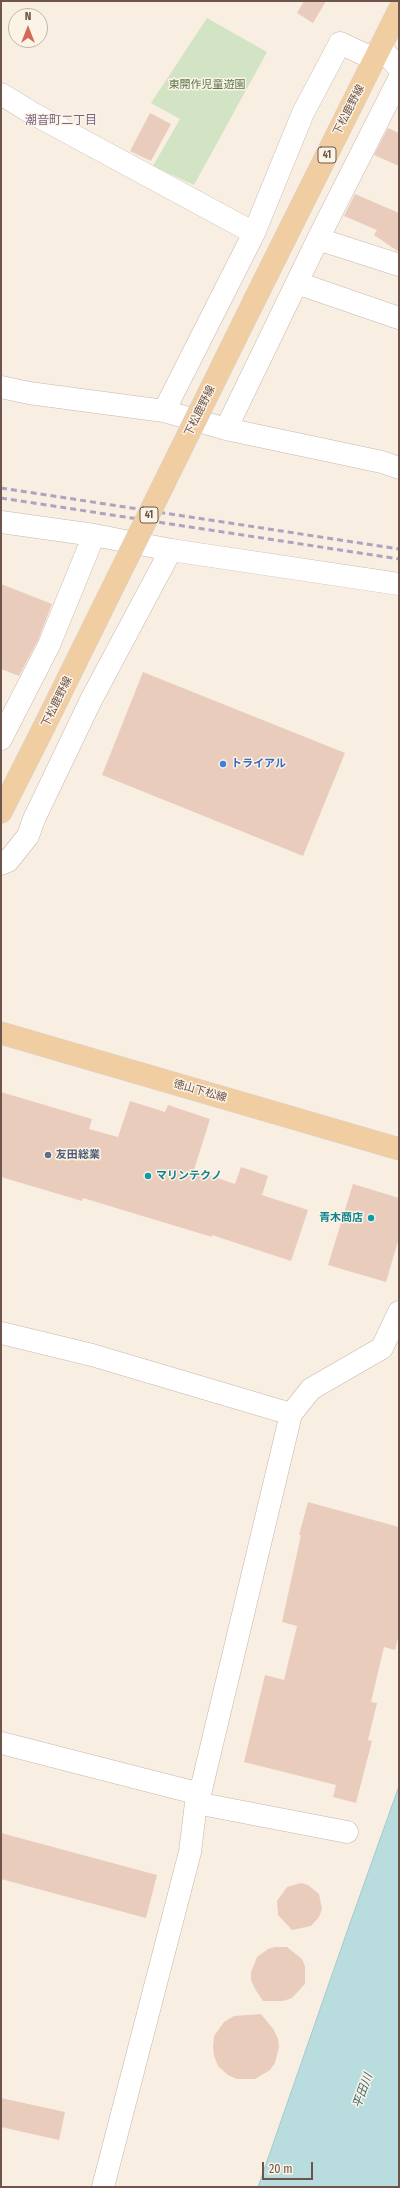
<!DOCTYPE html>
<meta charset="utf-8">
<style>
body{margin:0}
#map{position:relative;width:400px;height:2188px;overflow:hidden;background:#f9eee2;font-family:"Fira Sans Condensed",sans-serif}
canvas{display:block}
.frame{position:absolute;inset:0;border:2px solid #6d554c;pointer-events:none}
.north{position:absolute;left:8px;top:8px;width:40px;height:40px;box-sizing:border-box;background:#fcf3e7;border:1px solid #c3b4a9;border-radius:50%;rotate:0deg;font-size:11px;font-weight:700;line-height:16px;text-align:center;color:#6d554c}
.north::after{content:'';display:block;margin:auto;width:14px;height:18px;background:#d46a55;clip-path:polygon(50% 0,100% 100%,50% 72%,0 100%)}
.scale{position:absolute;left:262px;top:2162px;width:51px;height:18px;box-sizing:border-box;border:2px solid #6d554c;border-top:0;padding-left:5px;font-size:12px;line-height:14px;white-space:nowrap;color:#6d554c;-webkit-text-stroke:3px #fcf3e7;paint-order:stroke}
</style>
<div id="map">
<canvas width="400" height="2188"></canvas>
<div class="frame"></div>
<div class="north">N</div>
<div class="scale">20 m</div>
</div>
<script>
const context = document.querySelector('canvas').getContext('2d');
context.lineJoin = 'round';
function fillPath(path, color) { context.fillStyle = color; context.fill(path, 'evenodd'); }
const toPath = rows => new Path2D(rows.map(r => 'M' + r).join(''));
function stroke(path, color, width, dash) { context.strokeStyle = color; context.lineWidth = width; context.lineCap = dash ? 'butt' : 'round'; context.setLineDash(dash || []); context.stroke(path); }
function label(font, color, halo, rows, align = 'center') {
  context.font = font + ' "Fira Sans Condensed","Noto Sans JP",sans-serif'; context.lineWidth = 3; context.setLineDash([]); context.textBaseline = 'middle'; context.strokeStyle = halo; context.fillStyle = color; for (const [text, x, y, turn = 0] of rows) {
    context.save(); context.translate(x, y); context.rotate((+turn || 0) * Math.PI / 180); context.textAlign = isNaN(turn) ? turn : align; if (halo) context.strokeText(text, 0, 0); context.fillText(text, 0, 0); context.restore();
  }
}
const green = toPath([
 [207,18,267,52,194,185,153,166,180,119,151,103]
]);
const water = toPath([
 [399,1786,399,2187,258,2187,349,1926,399,1786]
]);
const building = toPath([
 [304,1,326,1,313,23,297,13],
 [150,113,171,124,151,161,130,151],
 [388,128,399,133,399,166,374,155],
 [355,194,399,213,399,252,374,235,377,230,344,216],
 [1,584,52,604,38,640,19,676,1,669],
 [143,672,345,753,303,856,102,775],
 [1,1092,92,1119,89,1129,118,1137,130,1101,165,1112,168,1105,210,1119,194,1170,235,1184,241,1167,268,1176,262,1195,308,1210,291,1261,212,1235,212,1237,83,1198,82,1201,1,1177],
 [353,1184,399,1198,399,1238,386,1282,328,1265],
 [308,1502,399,1527,399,1634,395,1650,384,1647,371,1702,377,1703,368,1740,372,1741,356,1803,333,1797,336,1785,244,1762,265,1675,284,1680,297,1626,282,1622,301,1535,299,1535],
 [1,1833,157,1875,146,1918,1,1879],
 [301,1883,308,1885,319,1894,322,1909,319,1917,311,1926,292,1930,278,1915,277,1901,287,1887],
 [275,1947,287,1947,302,1959,305,1966,305,1984,292,1998,283,2001,263,2001,255,1989,251,1980,251,1972,257,1957,268,1949],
 [261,2014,274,2030,278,2039,279,2047,275,2063,270,2070,255,2079,237,2079,228,2075,218,2066,214,2056,213,2046,214,2036,224,2022,234,2016],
 [1,2098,65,2112,59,2140,1,2127]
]);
const minor = toPath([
 [380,47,399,68],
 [1,94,32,113,254,233],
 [318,239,399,265],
 [297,283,399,318],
 [1,387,29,393,164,411,226,429,382,462,399,468],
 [164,411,254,233,303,113,340,43,374,59],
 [226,429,318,239,399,79],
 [1,522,94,535,171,550,399,584],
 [1,739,49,645,94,535],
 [1,864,8,861,28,836,34,819,91,700,171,550],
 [1,1333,92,1355,291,1414],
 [1,1743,200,1794],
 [196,1803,347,1832],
 [103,2187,190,1852,196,1803,200,1794,291,1414,311,1389,382,1348,399,1312]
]);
const major = toPath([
 [254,301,399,10],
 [1,812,43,729],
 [1,1033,399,1149]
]);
const rail = toPath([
 [1,488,399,549],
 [1,498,399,559]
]);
const majorBridge = toPath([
 [43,729,254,301]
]);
const markers = [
 [223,764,4,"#3f7fe0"],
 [48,1155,4,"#5c6f8a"],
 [148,1176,4,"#0f9aa8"],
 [371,1218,4,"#0f9aa8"]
];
const shields = [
 [327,155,18],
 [149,515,18]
];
const shieldNames = [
 ["41",327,155],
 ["41",149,515]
];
const parkNames = [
 ["東開作児童遊園",207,85]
];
const streetNames = [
 ["下松鹿野線",349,110,-63],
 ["下松鹿野線",200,411,-64],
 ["下松鹿野線",57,702,-64],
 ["徳山下松線",200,1091,16]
];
const shopNames = [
 ["トライアル",231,764]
];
const serviceNames = [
 ["友田総業",56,1155]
];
const cultureNames = [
 ["マリンテクノ",156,1176],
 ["青木商店",363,1218,"right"]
];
const neighbourhoodNames = [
 ["潮音町二丁目",61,121]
];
const waterNames = [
 ["平田川",363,2091,-70]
];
fillPath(green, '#d2e4c3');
fillPath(water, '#b9dcdf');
stroke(water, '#a1cbcf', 1);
fillPath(building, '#eaccbd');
stroke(minor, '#c7b6ab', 23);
stroke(major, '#d6cfcd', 23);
stroke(minor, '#fff', 22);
stroke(major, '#f0cea2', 22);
stroke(rail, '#b1a3c0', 3, [6, 4]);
stroke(majorBridge, '#d6cfcd', 23, []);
stroke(majorBridge, '#f0cea2', 22);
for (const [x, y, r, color] of markers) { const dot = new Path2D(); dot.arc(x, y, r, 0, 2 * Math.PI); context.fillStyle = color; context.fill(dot); stroke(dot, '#fcf3e7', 1.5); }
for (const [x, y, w] of shields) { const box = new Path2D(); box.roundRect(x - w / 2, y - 8, w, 16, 3); context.fillStyle = '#fcf3e7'; context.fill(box); stroke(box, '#6d554c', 1); }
label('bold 10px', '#6d554c', null, shieldNames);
label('11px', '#597749', '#fcf3e7', parkNames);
label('11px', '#6d554c', '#fcf3e7', streetNames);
label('bold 11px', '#366cbe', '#fcf3e7', shopNames, 'left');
label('bold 11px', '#4e5e75', '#fcf3e7', serviceNames, 'left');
label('bold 11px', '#0d838f', '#fcf3e7', cultureNames, 'left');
label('12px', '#7a6489', '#fcf3e7', neighbourhoodNames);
label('italic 12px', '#467277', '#fcf3e7', waterNames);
</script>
